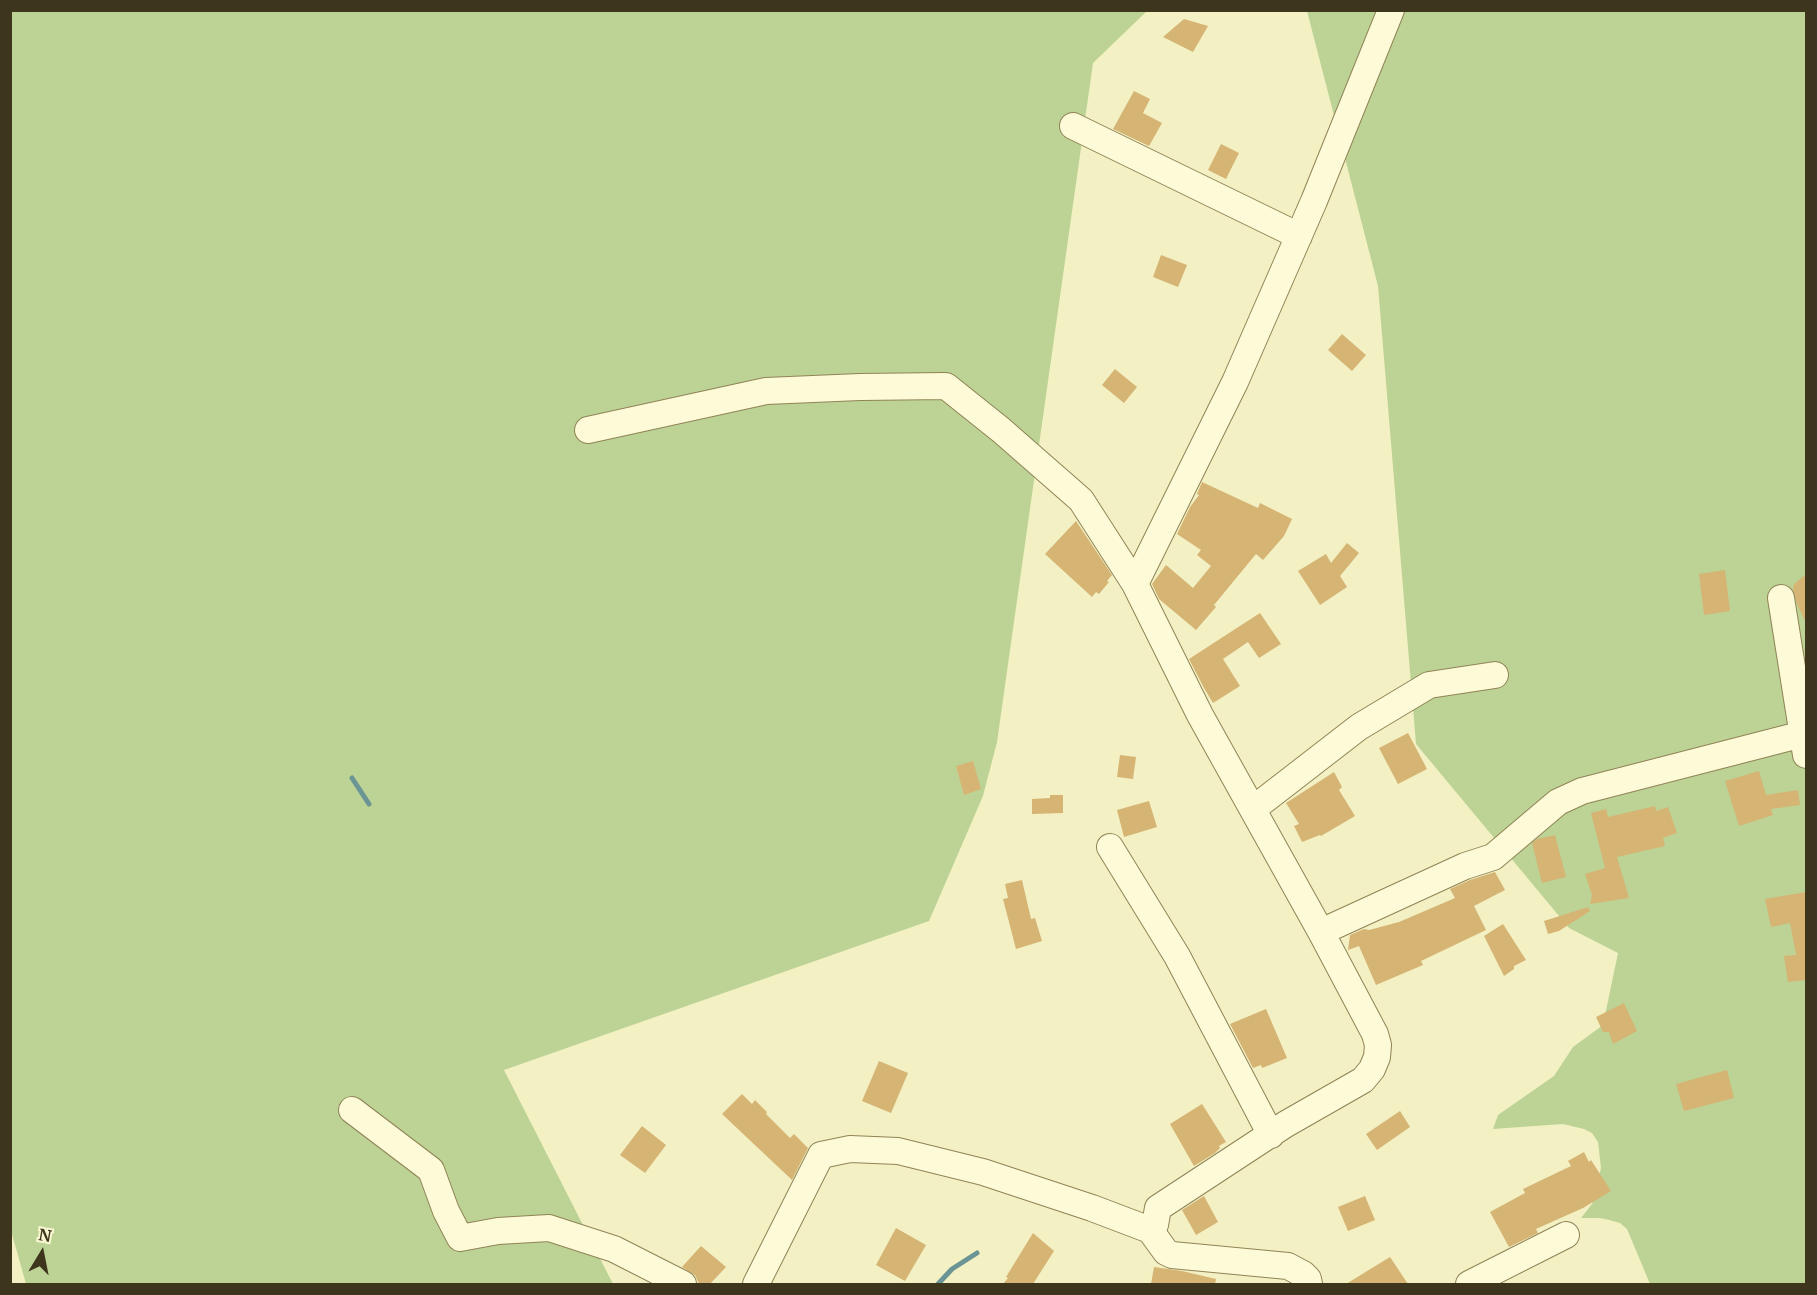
<!DOCTYPE html>
<style>
body{margin:0}
#map{position:relative;width:1817px;height:1295px;overflow:hidden;background:#f3f0c3;font-family:Merriweather,serif}
canvas{display:block}
.frame{position:absolute;inset:0;border:12px solid #3e351d;pointer-events:none}
.north{position:absolute;left:12px;top:1223px;width:60px;height:60px;-webkit-text-stroke:4px #f9f8d3;paint-order:stroke;rotate:10deg;font-size:16px;font-weight:700;line-height:24px;text-align:center;color:#3e351d}
.north::after{content:'';display:block;margin:auto;width:21px;height:27px;background:#3e351d;clip-path:polygon(50% 0,100% 100%,50% 72%,0 100%)}
</style>
<div id="map">
<canvas width="1817" height="1295"></canvas>
<div class="frame"></div>
<div class="north">N</div>
</div>
<script>
const context = document.querySelector('canvas').getContext('2d');
context.lineJoin = 'round';
function fillPath(path, color) { context.fillStyle = color; context.fill(path, 'evenodd'); }
const toPath = rows => new Path2D(rows.map(r => 'M' + r).join(''));
function stroke(path, color, width, dash) { context.strokeStyle = color; context.lineWidth = width; context.lineCap = dash ? 'butt' : 'round'; context.setLineDash(dash || []); context.stroke(path); }
const green = toPath([
 [10,11,1147,11,1093,63,997,742,983,796,929,921,504,1070,613,1284,26,1284,10,1227],
 [1307,11,1806,11,1806,1284,1650,1284,1627,1229,1620,1223,1609,1220,1600,1218,1581,1218,1592,1204,1601,1168,1598,1142,1592,1133,1584,1129,1563,1124,1493,1129,1498,1115,1554,1076,1573,1047,1603,1025,1618,953,1569,928,1416,744,1378,286]
]);
const stream = toPath([
 [352,778,369,804],
 [938,1284,952,1269,977,1253]
]);
const building = toPath([
 [1184,19,1208,26,1193,52,1163,37],
 [1134,91,1150,99,1143,113,1162,123,1149,146,1113,129],
 [1221,144,1239,153,1226,179,1208,170],
 [1161,255,1187,265,1178,287,1153,277],
 [1342,334,1366,355,1352,371,1328,350],
 [1115,369,1137,387,1124,403,1102,385],
 [1202,482,1258,508,1260,503,1292,519,1284,536,1263,560,1256,554,1214,605,1216,607,1196,630,1159,599,1152,584,1166,565,1193,588,1211,566,1197,555,1201,550,1177,534,1190,507,1199,495,1197,494],
 [1076,521,1112,575,1107,581,1109,582,1099,594,1096,592,1092,597,1045,554],
 [1347,543,1359,553,1340,576,1347,587,1320,605,1298,571,1326,554,1331,563],
 [1725,570,1730,611,1704,615,1699,574],
 [1806,574,1806,623,1797,604,1793,589,1794,584],
 [1260,613,1281,644,1259,658,1248,642,1223,659,1240,686,1213,703,1204,688,1189,659],
 [1408,733,1427,769,1398,784,1379,748],
 [1120,755,1136,757,1133,779,1117,777],
 [973,761,981,789,964,795,956,766],
 [1759,771,1766,795,1798,790,1800,805,1771,809,1773,815,1739,826,1725,781],
 [1334,772,1342,787,1339,790,1355,816,1321,836,1320,835,1302,842,1294,826,1299,824,1286,803],
 [1050,795,1063,795,1063,813,1032,814,1032,799,1050,798],
 [1149,801,1157,827,1124,837,1117,810],
 [1655,806,1656,811,1668,807,1677,833,1663,838,1665,846,1617,857,1629,898,1590,904,1592,895,1585,874,1605,868,1591,813,1606,809,1608,817],
 [1555,835,1566,877,1542,883,1532,843,1537,839],
 [1495,872,1505,890,1474,906,1486,930,1421,961,1423,965,1376,985,1359,946,1348,950,1350,935,1364,929,1369,930,1399,922,1455,898,1450,889,1470,880],
 [1022,880,1031,919,1035,918,1042,941,1016,949,1003,899,1008,898,1005,884],
 [1806,892,1806,980,1788,982,1784,956,1796,955,1790,923,1771,927,1765,899],
 [1588,907,1590,911,1559,931,1548,934,1544,921],
 [1503,924,1526,960,1514,966,1514,969,1504,976,1484,936],
 [1624,1003,1637,1031,1613,1044,1609,1032,1603,1032,1596,1017],
 [1266,1009,1287,1058,1262,1068,1261,1065,1253,1068,1230,1024],
 [879,1061,908,1073,891,1113,862,1101],
 [1727,1070,1734,1098,1684,1111,1676,1084],
 [742,1094,752,1104,755,1100,767,1112,766,1114,790,1138,794,1134,808,1148,792,1180,722,1114],
 [1202,1104,1226,1142,1219,1146,1220,1148,1215,1153,1194,1166,1170,1124],
 [1400,1111,1410,1127,1377,1150,1366,1134],
 [642,1126,666,1145,645,1173,620,1155],
 [1584,1152,1589,1162,1591,1160,1611,1191,1583,1208,1536,1229,1538,1233,1509,1247,1490,1212,1525,1193,1523,1189,1571,1166,1568,1161],
 [1204,1196,1218,1222,1196,1235,1182,1210],
 [1365,1196,1375,1220,1348,1231,1338,1207],
 [896,1228,926,1245,905,1281,876,1265],
 [1033,1233,1054,1251,1033,1284,1003,1284,1008,1278,1006,1277],
 [701,1246,726,1267,710,1284,699,1284,695,1275,682,1267],
 [1390,1257,1408,1284,1346,1284],
 [1154,1267,1182,1271,1216,1279,1215,1284,1151,1284]
]);
const minor = toPath([
 [1073,126,1299,236],
 [588,430,766,391,860,387,946,386,1001,430,1081,500,1135,584,1200,715,1321,932,1375,1034,1378,1045,1377,1057,1372,1069,1363,1080,1286,1124,1158,1208,1155,1225,1150,1230],
 [1135,584,1235,382,1314,201,1391,10],
 [1781,598,1806,755],
 [1253,809,1359,727,1429,685,1495,675],
 [1110,847,1177,956,1271,1135],
 [1321,932,1465,866,1493,857,1558,802,1582,791,1803,734],
 [352,1110,431,1170,446,1211,460,1238,498,1231,549,1228,614,1249,683,1284],
 [756,1284,821,1155,850,1149,898,1151,983,1172,1092,1208,1150,1230,1166,1252,1172,1255,1288,1266,1303,1274,1308,1279,1309,1284],
 [1469,1284,1566,1235]
]);
fillPath(green, '#bdd395');
stroke(stream, '#6b9595', 5);
fillPath(building, '#d5b474');
stroke(minor, '#908357', 28);
stroke(minor, '#fcfad7', 26);
</script>
